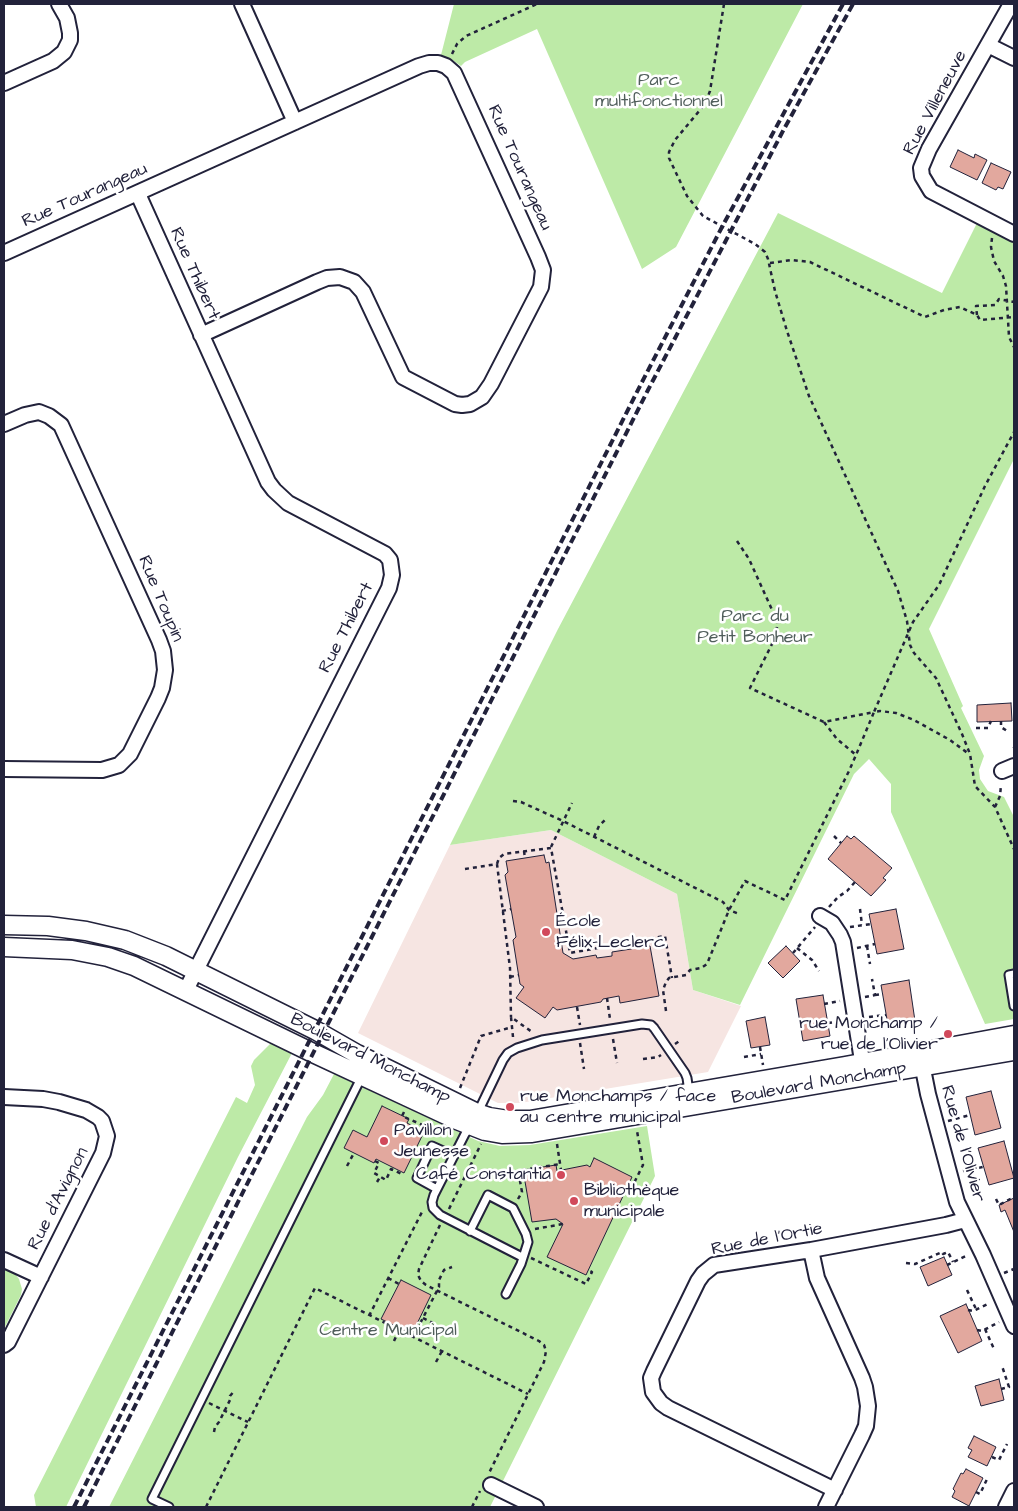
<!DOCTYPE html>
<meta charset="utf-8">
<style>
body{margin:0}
#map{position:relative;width:1018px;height:1511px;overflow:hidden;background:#fff;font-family:"Architects Daughter",sans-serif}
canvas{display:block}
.frame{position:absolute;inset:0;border:5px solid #22223b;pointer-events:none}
</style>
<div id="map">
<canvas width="1018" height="1511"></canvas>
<div class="frame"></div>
</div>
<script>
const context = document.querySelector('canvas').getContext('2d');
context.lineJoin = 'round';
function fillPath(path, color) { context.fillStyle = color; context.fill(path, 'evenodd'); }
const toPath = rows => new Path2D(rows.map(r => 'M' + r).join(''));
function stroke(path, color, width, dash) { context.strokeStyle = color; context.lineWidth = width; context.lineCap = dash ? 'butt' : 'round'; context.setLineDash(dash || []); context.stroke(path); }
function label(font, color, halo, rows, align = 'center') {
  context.font = font + ' "Architects Daughter",sans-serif'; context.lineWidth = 5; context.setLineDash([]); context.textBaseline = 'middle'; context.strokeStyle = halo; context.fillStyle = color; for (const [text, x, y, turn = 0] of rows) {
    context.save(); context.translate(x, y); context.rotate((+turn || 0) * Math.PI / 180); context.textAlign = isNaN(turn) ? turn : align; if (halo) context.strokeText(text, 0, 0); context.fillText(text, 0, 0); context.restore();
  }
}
const built = toPath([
 [551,830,677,894,693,990,741,1006,708,1072,520,1103,498,1103,358,1033,450,845]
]);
const green = toPath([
 [454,4,803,4,676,247,642,269,537,29,465,62,461,66,451,59,441,55],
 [778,213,942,293,977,223,1014,242,1014,459,929,629,963,706,961,708,984,756,979,770,980,779,988,791,1004,797,1014,817,1014,1019,985,1024,891,812,891,784,869,759,854,774,740,1005,693,990,677,894,551,830,450,845,558,629],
 [271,1043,292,1053,238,1157,66,1507,36,1507,34,1495,236,1097,247,1103,255,1085,251,1066,254,1060],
 [334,1074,478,1141,500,1146,530,1145,647,1126,655,1176,490,1507,109,1507,307,1117,323,1095],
 [4,1269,15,1274,19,1279,22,1289,21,1295,4,1329]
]);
const building = toPath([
 [958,150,974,158,975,154,987,160,977,180,950,167,958,150],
 [991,163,1011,172,1003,189,998,187,996,190,982,183,991,163],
 [1011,703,1012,721,977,722,977,705,1011,703],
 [847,836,851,839,854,836,892,868,883,878,886,880,871,896,828,859,847,836],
 [544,855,546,863,549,862,563,953,573,959,596,955,597,958,612,956,612,952,650,946,659,996,620,1003,619,996,603,999,601,1002,557,1010,553,1007,545,1018,516,998,524,987,520,984,513,940,516,937,505,875,508,872,506,861,544,855],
 [896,909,904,949,877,954,869,914,896,909],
 [786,946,800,961,783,978,768,963,786,946],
 [909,980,915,1021,888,1025,881,985,909,980],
 [823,995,830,1036,803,1041,796,999,823,995],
 [765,1017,770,1045,751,1048,746,1021,765,1017],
 [991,1091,1001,1128,975,1135,966,1097,991,1091],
 [382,1106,409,1119,407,1123,424,1132,404,1173,376,1159,374,1163,344,1148,353,1130,367,1137,382,1106],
 [1004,1141,1014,1178,989,1185,978,1148,1004,1141],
 [594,1158,632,1177,586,1275,547,1257,563,1224,556,1219,532,1222,523,1170,556,1165,557,1171,587,1165,590,1167,594,1158],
 [1014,1198,1014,1232,1005,1210,1001,1212,999,1205,1014,1198],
 [944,1257,952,1275,928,1286,920,1267,944,1257],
 [401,1280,431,1295,412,1334,381,1319,401,1280],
 [966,1304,982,1341,958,1353,940,1316,966,1304],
 [999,1379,1004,1400,981,1406,975,1386,999,1379],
 [974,1436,996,1447,987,1466,968,1457,972,1450,968,1448,974,1436],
 [966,1469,983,1478,969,1506,952,1497,955,1491,953,1489,961,1473,963,1474,966,1469]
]);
const path = toPath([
 [724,4,710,91,705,104,675,140,669,152,669,158,687,196,703,216,755,244,765,252,768,259,775,291,787,331,809,396,898,591,907,621,910,645,914,653,936,678,962,734,970,754,975,786,995,807,1014,849],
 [452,54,457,44,466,36,537,4],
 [992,238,991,247,994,261,1003,276,1006,286,1009,337,1014,347],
 [770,263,792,260,810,262,925,317,944,310,960,307,977,315,980,320,1014,317],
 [977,315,976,306,995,305,999,299,1014,302],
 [737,541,749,559,778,623,774,640,750,688,824,722,874,712,913,622,939,585,985,486,1014,432],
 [1001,721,1001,727,1007,731],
 [824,722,837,739,856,755,874,712,880,711,896,713,914,720,950,740,969,754],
 [976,728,988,728,991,721],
 [1014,748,1014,747],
 [513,801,521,802,563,821,723,902,729,910,739,914],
 [995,807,1000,796,1001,785],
 [834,836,841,843],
 [594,837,599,826,605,820],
 [551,847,572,803],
 [524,851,525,858],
 [497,864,499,858,504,854,551,848,570,953,665,936,672,978],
 [465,869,497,864,510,968,511,1017],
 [829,907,838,897,847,891,855,882],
 [860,909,862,925],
 [502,911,511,909],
 [850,927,871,924],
 [867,946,870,964],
 [797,948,812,960,819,971],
 [857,948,875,944],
 [793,953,815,927],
 [510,977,519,975],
 [875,995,883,994],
 [865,997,875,995,872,979],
 [607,998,610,1019],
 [824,1004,840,1001],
 [577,1007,580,1025],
 [666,1011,663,990,666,982,669,978,686,975,690,970,701,968,707,964,729,910,745,881,785,900,849,771,856,755],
 [869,1017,886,1015],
 [828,1023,843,1021],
 [513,1037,511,1017,532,1032],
 [613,1039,617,1063],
 [580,1043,584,1069],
 [675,1044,681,1040],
 [760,1047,763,1065],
 [744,1057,761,1054],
 [643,1059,658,1057,661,1055],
 [460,1088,481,1036,512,1027],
 [404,1112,402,1116,427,1127,424,1133],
 [948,1121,970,1115],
 [557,1144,561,1170],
 [375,1161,379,1163,374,1173,386,1180,391,1169,404,1175],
 [347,1166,354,1153],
 [963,1171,983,1167],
 [377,1182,380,1177],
 [629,1183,633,1185,643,1165,637,1131],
 [518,1199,522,1192,520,1181,524,1179,523,1170,560,1164],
 [996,1199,999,1205,1014,1197],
 [449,1209,481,1144],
 [440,1225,419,1269,418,1275,421,1281,426,1285,539,1341,544,1345,546,1351,544,1362,489,1473],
 [535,1229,563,1224],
 [531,1258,586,1284,592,1272,588,1270],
 [906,1263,915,1264,942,1252,943,1254,948,1252,953,1262],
 [947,1265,968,1255],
 [1004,1273,1014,1269],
 [388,1278,399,1284],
 [967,1290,976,1309],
 [968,1310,973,1311,990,1303],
 [369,1316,423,1210],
 [423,1318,433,1323],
 [985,1329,994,1349],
 [977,1330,982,1331,999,1322],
 [413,1337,439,1287,439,1280,444,1270,452,1267],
 [394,1341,399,1330],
 [436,1362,442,1351],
 [1001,1389,1009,1387,1002,1366],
 [209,1403,248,1422],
 [214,1432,215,1427,219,1422,230,1400,230,1396,235,1390],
 [992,1457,999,1460,1007,1444],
 [976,1492,980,1494,988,1477],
 [206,1507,315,1288,528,1394],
 [472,1507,480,1491]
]);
const service = toPath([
 [1014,974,1009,975,1014,1006],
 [478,1112,503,1060,508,1053,517,1048,542,1040,642,1024,651,1025,654,1028,685,1073,687,1078,689,1092],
 [471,1126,465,1134,434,1195,432,1202,433,1208,440,1215,522,1257],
 [437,1189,417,1178,432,1146,454,1156],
 [470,1231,488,1195,513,1208,526,1234,528,1242,521,1264,506,1294],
 [169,1507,152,1499,362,1076]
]);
const minor = toPath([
 [242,4,295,122],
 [1011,4,929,149,921,168,922,176,931,191,1014,234],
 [988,45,1014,58],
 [4,83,53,61,64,52,70,40,70,33,67,18,59,4],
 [138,194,268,482,274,490,288,503,385,554,390,560,392,575,389,588,186,990],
 [4,253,419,66,429,63,438,63,446,66,454,73,538,257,543,270,541,287,491,384,482,397,470,404,462,405,455,404,403,377,363,292,354,282,340,277,327,278,317,282,201,335],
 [4,424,25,415,39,412,49,416,61,425,159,640,163,651,165,670,162,688,158,698,130,754,119,765,102,770,4,769],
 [1002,771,1014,766],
 [820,916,832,923,840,935,843,942,864,1073],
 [921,1059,928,1094,957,1202,983,1255,1014,1326],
 [4,1097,43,1099,59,1102,86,1110,98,1117,102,1121,107,1136,103,1153,8,1342,4,1345],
 [811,1250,817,1278,862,1378,865,1387,868,1406,866,1426,862,1435,826,1507],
 [4,1260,41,1277],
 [491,1485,536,1507],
 [835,1490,668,1408,661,1403,653,1392,651,1378,654,1371,698,1281,703,1274,714,1265,811,1250,946,1225,965,1220],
 [1006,1507,1014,1491]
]);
const tertiary = toPath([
 [4,925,48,926,86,931,125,940,166,956,315,1030,357,1054,477,1113,489,1117,508,1120,530,1120,845,1066,1014,1035],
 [4,947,72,950,108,957,134,966,313,1053,457,1120,485,1131,502,1134,532,1133,1014,1051]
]);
const rail = toPath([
 [74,1507,641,384,722,227,843,4],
 [84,1507,648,390,784,129,853,4]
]);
const markers = [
 [546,932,5,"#d1495b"],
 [948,1034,5,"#d1495b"],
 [510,1107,5,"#d1495b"],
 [384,1141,5,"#d1495b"],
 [561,1175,5,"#d1495b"],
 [574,1201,5,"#d1495b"]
];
const parkNames = [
 ["Parc",659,81],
 ["multifonctionnel",659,102],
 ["Parc du",755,617],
 ["Petit Bonheur",755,638],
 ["Centre Municipal",388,1331]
];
const streetNames = [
 ["Rue Villeneuve",936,103,-62],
 ["Rue Tourangeau",519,168,66],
 ["Rue Tourangeau",85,196,-24],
 ["Rue Thibert",194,274,66],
 ["Rue Toupin",160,599,67],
 ["Rue Thibert",347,628,-63],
 ["Boulevard Monchamp",370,1059,27],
 ["Boulevard Monchamp",819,1084,-10],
 ["Rue de l'Olivier",962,1144,74],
 ["Rue d'Avignon",59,1199,-63],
 ["Rue de l'Ortie",767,1240,-11]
];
const poiNames = [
 ["École",556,922],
 ["Félix-Leclerc",556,943],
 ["rue Monchamp /",938,1024,"right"],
 ["rue de l'Olivier",938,1045,"right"],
 ["rue Monchamps / face",520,1097],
 ["au centre municipal",520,1118],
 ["Pavillon",394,1131],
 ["Jeunesse",394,1152],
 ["Café Constantia",551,1175,"right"],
 ["Bibliothèque",584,1191],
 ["municipale",584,1212]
];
fillPath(built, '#f6e5e2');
fillPath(green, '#bdeaa7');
fillPath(building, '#e2a89e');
stroke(building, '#22223b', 1);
stroke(service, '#22223b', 11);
stroke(minor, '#22223b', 18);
stroke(tertiary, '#22223b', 21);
stroke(path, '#22223b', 2.5, [4, 4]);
stroke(service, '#fff', 7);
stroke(minor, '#fff', 14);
stroke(tertiary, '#fff', 18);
stroke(rail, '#22223b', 4, [8, 4]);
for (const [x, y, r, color] of markers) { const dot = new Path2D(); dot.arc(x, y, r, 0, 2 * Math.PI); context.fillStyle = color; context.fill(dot); stroke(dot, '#fff', 2); }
label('18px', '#505e5b', '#fff', parkNames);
label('18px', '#22223b', '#fff', streetNames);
label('18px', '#22223b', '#fff', poiNames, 'left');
</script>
